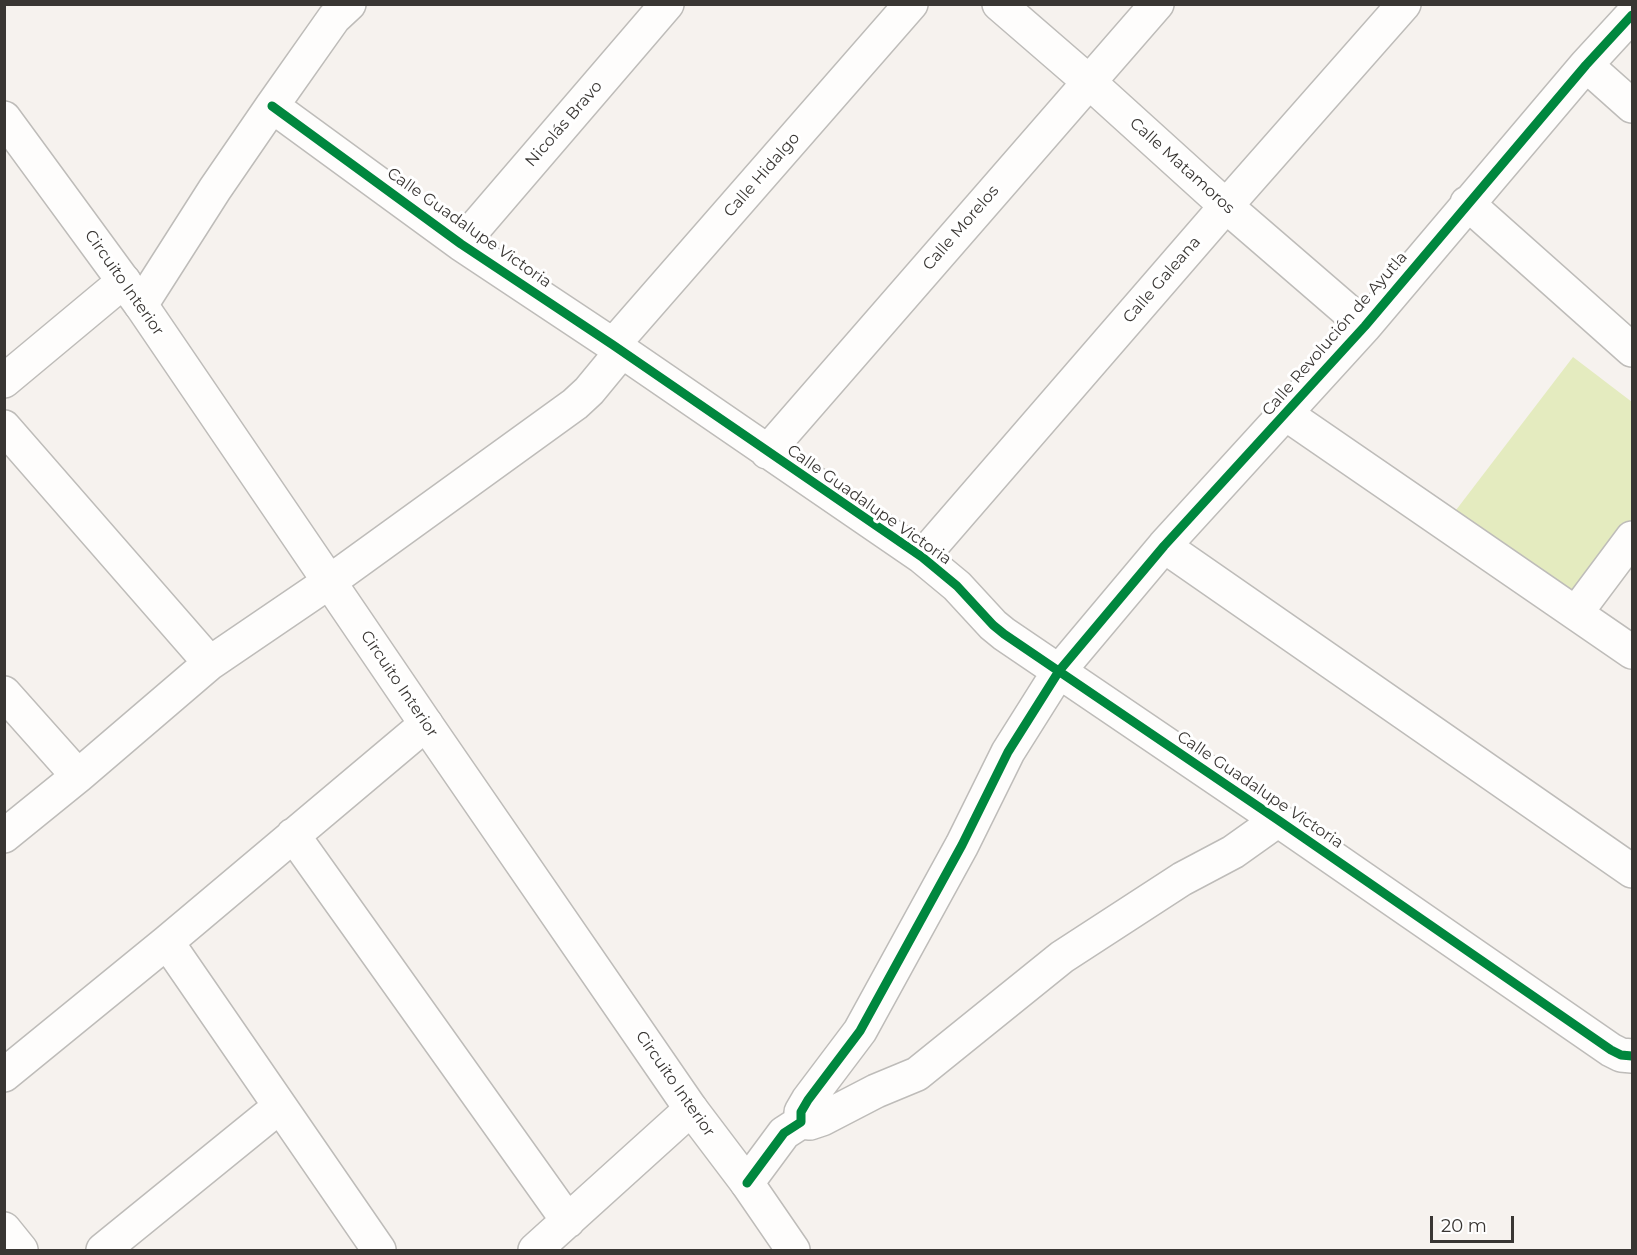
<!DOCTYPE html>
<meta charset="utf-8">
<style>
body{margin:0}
#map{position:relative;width:1637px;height:1255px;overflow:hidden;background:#f6f2ee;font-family:Montserrat,sans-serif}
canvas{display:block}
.frame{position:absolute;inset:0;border:6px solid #393633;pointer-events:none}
.scale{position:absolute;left:1430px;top:1216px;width:84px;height:27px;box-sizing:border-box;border:3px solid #393633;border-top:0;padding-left:8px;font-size:18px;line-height:21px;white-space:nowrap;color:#393633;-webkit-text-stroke:4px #fff;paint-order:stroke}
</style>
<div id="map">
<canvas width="1637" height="1255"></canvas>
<div class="frame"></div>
<div class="scale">20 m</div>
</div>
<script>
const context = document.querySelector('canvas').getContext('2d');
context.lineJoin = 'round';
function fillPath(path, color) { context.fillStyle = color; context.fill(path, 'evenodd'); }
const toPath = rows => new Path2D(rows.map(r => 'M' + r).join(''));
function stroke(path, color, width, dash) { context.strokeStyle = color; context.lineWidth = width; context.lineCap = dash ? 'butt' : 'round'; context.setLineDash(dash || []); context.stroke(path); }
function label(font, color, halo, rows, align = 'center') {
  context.font = font + ' Montserrat,sans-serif'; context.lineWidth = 6; context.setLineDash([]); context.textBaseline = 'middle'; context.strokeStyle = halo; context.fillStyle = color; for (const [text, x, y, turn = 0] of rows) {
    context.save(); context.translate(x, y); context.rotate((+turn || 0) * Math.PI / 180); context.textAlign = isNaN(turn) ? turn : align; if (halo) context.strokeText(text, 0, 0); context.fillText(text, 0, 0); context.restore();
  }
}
const green = toPath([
 [1573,357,1632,402,1632,519,1569,603,1453,514]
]);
const minor = toPath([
 [999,4,1088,81,1226,206,1365,326],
 [1586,65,1632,106],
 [272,106,461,244,613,345,922,557,957,586,993,625,1004,634,1278,820,1611,1050,1621,1055,1632,1056],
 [1467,203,1632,350],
 [461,244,667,4],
 [141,305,215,189,272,106,334,18,349,4],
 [613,345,911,4],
 [4,381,124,281],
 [1286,414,1632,652],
 [4,427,210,663],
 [767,452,1157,4],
 [1164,546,1632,871],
 [922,557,1226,206,1404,4],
 [1576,613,1632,538],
 [4,693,78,776],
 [293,835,568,1221],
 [4,836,78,776,210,663,329,582,575,404,589,391,622,351],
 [167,942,379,1250],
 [4,1075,167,942,426,724],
 [801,1122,810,1123,822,1119,876,1091,917,1074,1062,957,1182,879,1233,852,1278,820],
 [747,1183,784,1133,801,1122,801,1112,808,1100,860,1031,962,845,1008,752,1059,671,1164,546,1365,326,1586,65,1632,15],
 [4,1229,21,1250],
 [103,1250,279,1107],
 [535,1250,691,1109]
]);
const major = toPath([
 [4,118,141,305,426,724,691,1109,747,1183,793,1250]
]);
const cycleway = toPath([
 [272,106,461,244,613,345,922,557,957,586,993,625,1004,634,1278,820,1611,1050,1621,1055,1632,1056],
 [747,1183,784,1133,801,1122,801,1112,808,1100,860,1031,962,845,1008,752,1059,671,1164,546,1365,326,1586,65,1632,15]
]);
const streetNames = [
 ["Nicolás Bravo",564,124,-49],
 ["Calle Matamoros",1182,166,42],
 ["Calle Hidalgo",762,175,-49],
 ["Calle Guadalupe Victoria",469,228,35],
 ["Calle Morelos",961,228,-49],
 ["Calle Galeana",1162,280,-49],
 ["Circuito Interior",124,283,55],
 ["Calle Revolución de Ayutla",1335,334,-49],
 ["Calle Guadalupe Victoria",869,505,35],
 ["Circuito Interior",399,684,56],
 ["Calle Guadalupe Victoria",1260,790,34],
 ["Circuito Interior",675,1084,55]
];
fillPath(green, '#e4ebbf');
stroke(minor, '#bebcb9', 36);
stroke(major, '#bebcb9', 36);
stroke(minor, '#fefdfc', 33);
stroke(major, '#fefdfc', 33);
stroke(cycleway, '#00873e', 9);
label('16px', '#393633', '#fff', streetNames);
</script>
